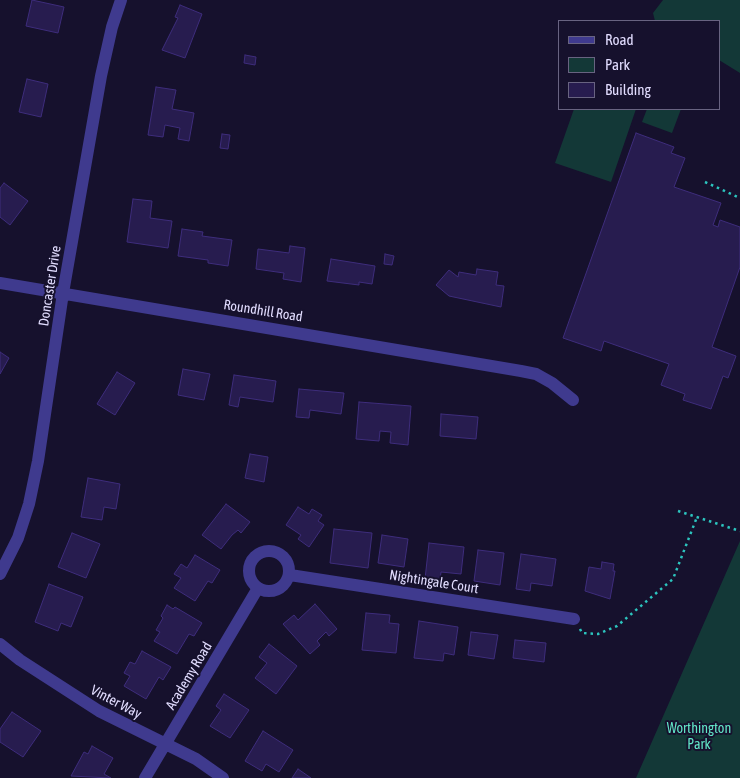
<!DOCTYPE html>
<style>
body{margin:0}
#map{position:relative;width:740px;height:778px;overflow:hidden;background:#16112d;font-family:"Asap Condensed",sans-serif}
canvas{display:block}
.legend{position:absolute;left:558px;top:20px;width:162px;height:90px;box-sizing:border-box;background:#16112d;border:1px solid #686381;margin:0;padding:6px 9px;list-style:none;font-size:15px;color:#e2ddff}
.legend li{display:flex;align-items:center;gap:10px;height:25px}
.legend b{width:25px;border:1px solid #686381}
</style>
<div id="map">
<canvas width="740" height="778"></canvas>
<ul class="legend">
<li><b style="height:6px;background:#3f3a8e"></b>Road</li>
<li><b style="height:14px;background:#133837"></b>Park</li>
<li><b style="height:14px;background:#271c4f"></b>Building</li>
</ul>
</div>
<script>
const context = document.querySelector('canvas').getContext('2d');
context.lineJoin = 'round';
function fillPath(path, color) { context.fillStyle = color; context.fill(path, 'evenodd'); }
const toPath = rows => new Path2D(rows.map(r => 'M' + r).join(''));
function stroke(path, color, width, dash) { context.strokeStyle = color; context.lineWidth = width; context.lineCap = dash ? 'butt' : 'round'; context.setLineDash(dash || []); context.stroke(path); }
function label(font, color, halo, rows, align = 'center') {
  context.font = font + ' "Asap Condensed",sans-serif'; context.lineWidth = 4; context.setLineDash([]); context.textBaseline = 'middle'; context.strokeStyle = halo; context.fillStyle = color; for (const [text, x, y, turn = 0] of rows) {
    context.save(); context.translate(x, y); context.rotate((+turn || 0) * Math.PI / 180); context.textAlign = isNaN(turn) ? turn : align; if (halo) context.strokeText(text, 0, 0); context.fillText(text, 0, 0); context.restore();
  }
}
const green = toPath([
 [663,0,740,0,740,73,719,60,719,21,655,21,653,13],
 [574,109,636,109,611,182,555,163],
 [647,109,681,109,672,133,642,122],
 [740,541,740,778,636,778]
]);
const building = toPath([
 [32,0,64,7,58,33,26,26,32,0],
 [180,5,202,14,185,58,162,50,178,18,175,17,180,5],
 [245,55,256,57,255,65,244,63,245,55],
 [27,79,48,84,41,117,19,112,27,79],
 [156,87,176,90,172,109,194,113,189,141,178,139,180,128,165,125,163,137,148,135,156,87],
 [636,133,674,147,671,153,685,158,674,187,721,203,713,225,718,227,720,220,740,227,740,267,712,347,736,356,728,378,723,376,711,409,683,400,685,394,661,385,669,364,604,341,601,351,563,338,636,133],
 [222,134,230,135,228,149,220,148,222,134],
 [4,183,28,201,10,225,0,217,0,188,4,183],
 [133,199,152,201,150,218,172,221,168,248,127,242,133,199],
 [182,229,203,232,202,236,232,240,228,266,208,263,208,260,178,256,182,229],
 [290,246,305,248,301,282,283,279,284,273,256,269,258,249,289,253,290,246],
 [385,254,394,256,392,265,384,264,385,254],
 [331,259,375,266,372,284,359,282,359,285,327,281,331,259],
 [477,269,498,272,496,285,504,286,501,307,449,296,436,285,449,270,458,277,459,272,476,275,477,269],
 [0,352,9,358,0,374,0,352],
 [183,369,210,374,204,400,178,395,183,369],
 [117,372,135,383,115,415,97,404,117,372],
 [234,375,276,381,273,402,240,397,238,407,229,405,234,375],
 [299,389,344,393,341,414,310,410,309,418,296,417,299,389],
 [359,402,411,406,408,445,390,443,391,432,380,431,379,441,356,439,359,402],
 [441,414,478,417,476,439,440,436,441,414],
 [250,454,268,457,264,482,245,478,250,454],
 [88,478,120,484,116,509,104,507,102,520,81,517,88,478],
 [226,504,250,522,241,533,238,530,232,535,221,549,202,535,226,504],
 [298,507,309,514,312,509,322,515,318,521,324,525,309,547,298,539,301,535,286,525,298,507],
 [334,529,372,533,368,568,330,563,334,529],
 [72,533,100,544,86,578,58,567,72,533],
 [382,535,408,539,404,567,378,563,382,535],
 [429,543,464,547,461,574,441,572,440,580,425,579,429,543],
 [478,550,504,553,500,585,474,581,478,550],
 [521,554,556,559,552,586,531,583,530,591,516,589,521,554],
 [195,555,220,570,212,583,208,581,195,601,174,588,181,578,174,574,181,564,187,568,195,555],
 [602,562,614,564,613,571,615,571,610,599,585,591,589,567,601,569,602,562],
 [49,584,83,597,71,627,61,623,58,631,35,622,49,584],
 [315,604,337,629,329,636,326,632,317,641,320,645,310,654,283,624,294,615,298,620,315,604],
 [167,605,173,609,175,607,202,623,194,636,189,634,177,654,154,641,160,632,156,630,163,618,161,616,167,605],
 [366,613,390,615,389,623,399,624,396,653,362,650,366,613],
 [419,621,458,627,454,655,444,653,443,661,414,658,419,621],
 [471,632,498,635,494,659,468,655,471,632],
 [515,640,546,643,544,662,513,658,515,640],
 [269,644,297,666,276,694,255,678,267,663,259,657,269,644],
 [142,651,171,667,163,680,159,677,146,699,124,686,130,676,124,673,130,662,135,664,142,651],
 [224,694,249,710,230,738,210,726,221,710,216,706,224,694],
 [12,712,41,731,23,757,0,742,0,729,12,712],
 [263,731,293,750,279,772,266,764,262,771,245,761,263,731],
 [92,746,113,758,104,774,111,778,71,776,84,752,88,754,92,746],
 [298,769,311,778,292,778,298,769]
]);
const path = toPath([
 [705,182,740,198],
 [678,511,740,531],
 [580,629,582,633,598,634,617,626,673,579,697,517]
]);
const minor = toPath([
 [0,283,521,371,536,374,552,383,573,400],
 '249 571a20 20 0 1 1 40 0a20 20 0 1 1-40 0Z',
 [0,574,18,538,29,504,38,461,63,293,101,76,112,27,121,0],
 [290,575,574,619],
 [0,644,20,660,99,711,196,759,223,778],
 [145,778,258,588]
]);
const streetNames = [
 ["Doncaster Drive",50,286,-81],
 ["Roundhill Road",263,311,9],
 ["Nightingale Court",434,582,9],
 ["Academy Road",189,676,-59],
 ["Vinter Way",116,702,28]
];
const parkNames = [
 ["Worthington",699,729],
 ["Park",699,745]
];
fillPath(green, '#133837');
fillPath(building, '#271c4f');
stroke(building, '#3e2d7c', 1);
stroke(path, '#2cc4be', 2.5, [2.5, 4]);
stroke(minor, '#3f3a8e', 12);
label('14px', '#e2ddff', '#16112d', streetNames);
label('14px', '#62e6c8', '#16112d', parkNames);
</script>
